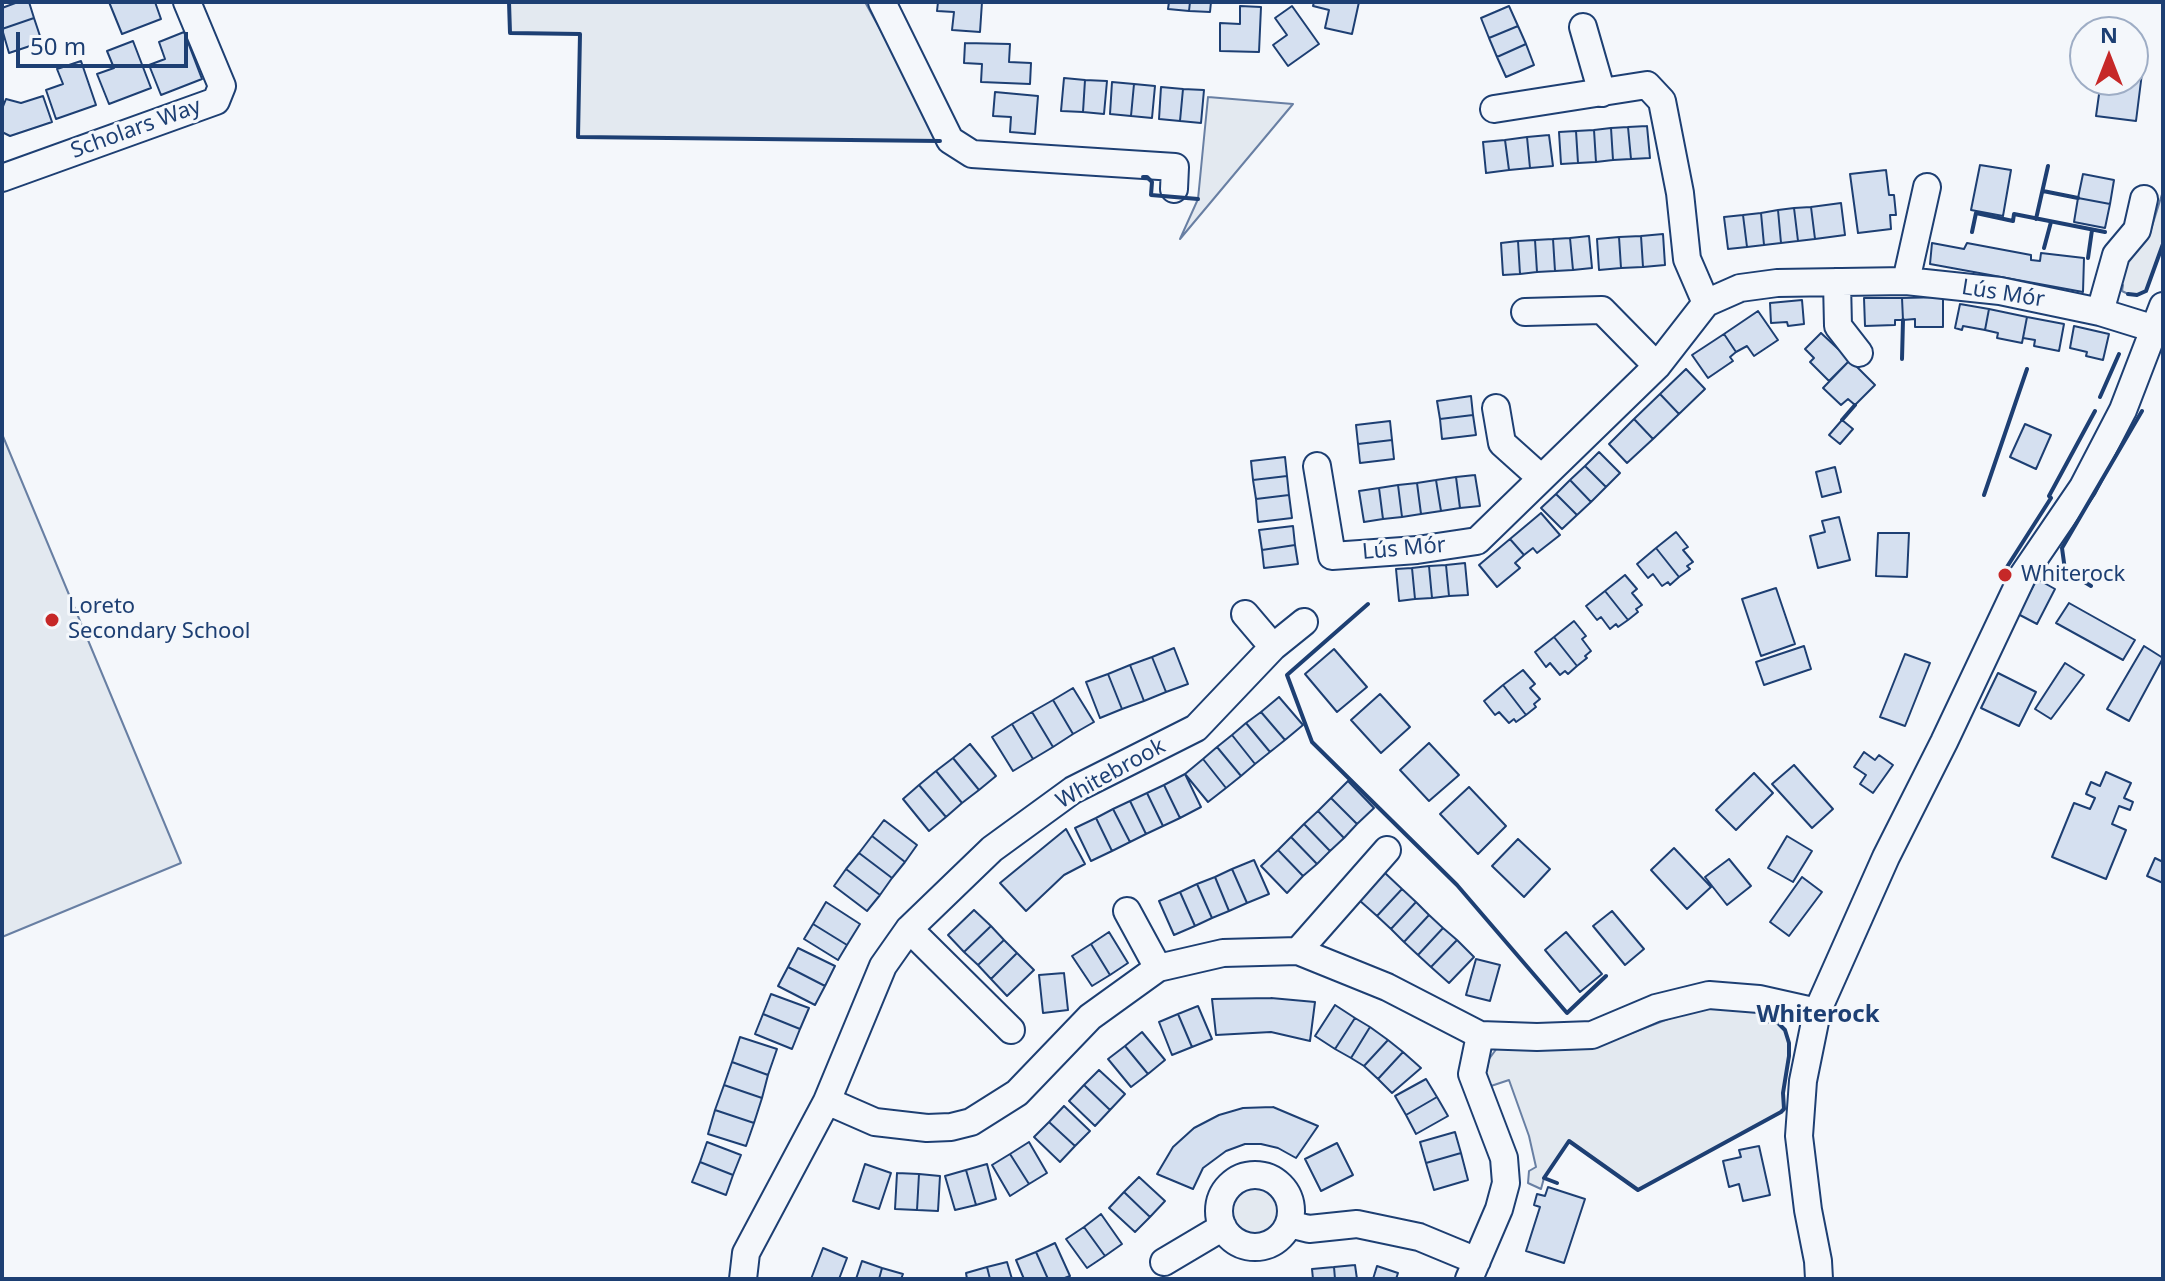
<!DOCTYPE html>
<meta charset="utf-8">
<style>
body{margin:0}
#map{position:relative;width:2165px;height:1281px;overflow:hidden;background:#f4f7fb;font-family:"Noto Sans",sans-serif}
canvas{display:block}
.frame{position:absolute;inset:0;border:4px solid #1d3f73;pointer-events:none}
.north{position:absolute;left:2069px;top:16px;width:80px;height:80px;box-sizing:border-box;background:#f4f7fb;border:2px solid #9eadc5;border-radius:50%;rotate:0deg;font-size:22px;font-weight:700;line-height:32px;text-align:center;color:#1d3f73}
.north::after{content:'';display:block;margin:auto;width:28px;height:36px;background:#c62828;clip-path:polygon(50% 0,100% 100%,50% 72%,0 100%)}
.scale{position:absolute;left:16px;top:32px;width:172px;height:36px;box-sizing:border-box;border:4px solid #1d3f73;border-top:0;padding-left:10px;font-size:24px;line-height:28px;white-space:nowrap;color:#1d3f73;-webkit-text-stroke:6px #f4f7fb;paint-order:stroke}
</style>
<div id="map">
<canvas width="2165" height="1281"></canvas>
<div class="frame"></div>
<div class="north">N</div>
<div class="scale">50 m</div>
</div>
<script>
const context = document.querySelector('canvas').getContext('2d');
context.lineJoin = 'round';
function fillPath(path, color) { context.fillStyle = color; context.fill(path, 'evenodd'); }
const toPath = rows => new Path2D(rows.map(r => 'M' + r).join(''));
function stroke(path, color, width, dash) { context.strokeStyle = color; context.lineWidth = width; context.lineCap = dash ? 'butt' : 'round'; context.setLineDash(dash || []); context.stroke(path); }
function label(font, color, halo, rows, align = 'center') {
  context.font = font + ' "Noto Sans",sans-serif'; context.lineWidth = 6; context.setLineDash([]); context.textBaseline = 'middle'; context.strokeStyle = halo; context.fillStyle = color; for (const [text, x, y, turn = 0] of rows) {
    context.save(); context.translate(x, y); context.rotate((+turn || 0) * Math.PI / 180); context.textAlign = isNaN(turn) ? turn : align; if (halo) context.strokeText(text, 0, 0); context.fillText(text, 0, 0); context.restore();
  }
}
const green = toPath([
 [509,2,865,2,942,141,578,137,580,34,510,33,509,2],
 [1208,97,1293,104,1180,239,1198,199,1208,97],
 [2163,191,2163,244,2146,291,2137,295,2128,294,2122,291,2123,285,2119,284,2128,258,2149,236,2163,191],
 [2,434,181,863,2,937,2,434],
 [1716,1005,1761,1012,1770,1021,1778,1023,1785,1030,1789,1043,1789,1056,1783,1093,1784,1109,1781,1112,1638,1190,1569,1141,1544,1178,1541,1189,1528,1183,1529,1171,1536,1167,1529,1136,1509,1080,1491,1086,1486,1073,1489,1059,1500,1044,1605,1041,1624,1036,1694,1009,1716,1005],
 '1231 1210a24 24 0 1 1 48 0a24 24 0 1 1-48 0Z'
]);
const building = toPath([
 [18,2,29,2,34,18,2,29,2,8,18,2],
 [109,2,155,2,161,19,122,34,109,2],
 [938,2,982,2,980,32,952,30,954,12,937,11,938,2],
 [1169,2,1190,2,1189,11,1168,9,1169,2],
 [1190,2,1211,2,1210,12,1189,11,1190,2],
 [1314,2,1359,2,1352,34,1325,28,1329,10,1313,6,1314,2],
 [1240,6,1261,7,1259,52,1220,51,1220,23,1240,24,1240,6],
 [1292,6,1319,44,1288,66,1273,45,1287,35,1275,18,1292,6],
 [1509,6,1518,26,1489,38,1481,18,1509,6],
 [34,18,42,42,9,53,2,29,34,18],
 [1518,26,1526,44,1497,57,1489,38,1518,26],
 [184,32,202,79,161,95,149,65,165,59,159,42,184,32],
 [133,41,151,88,109,104,97,74,114,68,107,51,133,41],
 [965,43,1010,44,1009,62,1031,63,1030,84,981,82,982,64,964,63,965,43],
 [1526,44,1534,65,1506,77,1497,57,1526,44],
 [81,61,96,105,56,119,46,90,63,84,57,69,81,61],
 [2133,71,2142,73,2136,121,2096,116,2101,80,2133,80,2133,71],
 [1064,78,1085,80,1083,112,1061,111,1064,78],
 [1085,80,1107,81,1104,114,1083,112,1085,80],
 [1112,82,1134,84,1131,116,1110,114,1112,82],
 [1134,84,1155,86,1152,118,1131,116,1134,84],
 [1161,87,1183,89,1180,121,1159,119,1161,87],
 [1183,89,1204,90,1201,123,1180,121,1183,89],
 [995,92,1038,96,1035,134,1010,132,1011,117,993,116,995,92],
 [43,96,52,122,10,136,2,132,2,109,6,99,21,103,43,96],
 [1647,126,1650,158,1631,159,1628,127,1647,126],
 [1628,127,1631,159,1613,160,1611,128,1628,127],
 [1611,128,1613,160,1596,162,1594,130,1611,128],
 [1594,130,1596,162,1578,163,1576,131,1594,130],
 [1576,131,1578,163,1561,164,1559,132,1576,131],
 [1549,135,1553,166,1530,168,1527,137,1549,135],
 [1527,137,1530,168,1509,170,1505,140,1527,137],
 [1505,140,1509,170,1486,173,1483,142,1505,140],
 [1980,165,2011,170,2003,216,1971,210,1980,165],
 [1886,170,1889,195,1894,195,1896,215,1890,215,1891,229,1858,233,1850,174,1886,170],
 [2083,174,2114,180,2110,204,2078,198,2083,174],
 [2078,198,2110,204,2105,228,2074,222,2078,198],
 [1841,203,1845,235,1815,239,1811,207,1841,203],
 [1811,207,1815,239,1798,241,1794,208,1811,207],
 [1794,208,1798,241,1781,243,1778,210,1794,208],
 [1778,210,1781,243,1764,245,1761,213,1778,210],
 [1761,213,1764,245,1747,247,1743,215,1761,213],
 [1743,215,1747,247,1728,249,1724,217,1743,215],
 [1663,234,1665,265,1643,267,1641,236,1663,234],
 [1589,236,1592,268,1573,270,1570,238,1589,236],
 [1641,236,1643,267,1621,268,1619,237,1641,236],
 [1619,237,1621,268,1599,270,1597,239,1619,237],
 [1570,238,1573,270,1555,271,1553,239,1570,238],
 [1553,239,1555,271,1537,272,1535,240,1553,239],
 [1535,240,1537,272,1520,274,1518,241,1535,240],
 [1518,241,1520,274,1503,275,1501,243,1518,241],
 [1932,243,1964,249,1967,243,2031,255,2031,260,2040,261,2041,253,2084,258,2083,292,1930,264,1932,243],
 [1943,297,1943,327,1915,327,1915,319,1903,320,1902,298,1943,297],
 [1864,298,1902,298,1903,320,1895,320,1895,325,1865,326,1864,298],
 [1802,300,1804,324,1788,326,1787,322,1771,323,1770,303,1802,300],
 [1960,304,1989,309,1985,330,1963,326,1962,330,1955,328,1960,304],
 [1989,309,2027,317,2022,343,1997,338,1998,333,1985,330,1989,309],
 [1758,311,1778,340,1754,356,1747,346,1736,352,1724,334,1758,311],
 [2027,317,2064,324,2059,351,2034,346,2035,340,2023,338,2027,317],
 [2074,326,2109,334,2103,360,2086,356,2087,352,2070,348,2074,326],
 [1821,333,1850,360,1829,381,1810,362,1814,358,1805,349,1821,333],
 [1724,334,1736,352,1730,357,1733,361,1708,378,1692,355,1724,334],
 [1850,360,1875,385,1855,405,1848,399,1841,405,1823,388,1850,360],
 [1686,369,1705,389,1679,414,1660,394,1686,369],
 [1660,394,1679,414,1653,439,1634,419,1660,394],
 [1471,396,1473,415,1440,419,1437,401,1471,396],
 [1473,415,1476,435,1442,439,1440,419,1473,415],
 [1634,419,1653,439,1627,463,1609,444,1634,419],
 [1842,420,1853,429,1840,444,1829,435,1842,420],
 [1390,421,1392,440,1358,444,1356,425,1390,421],
 [2025,424,2051,435,2036,469,2010,457,2025,424],
 [1392,440,1394,459,1360,463,1358,444,1392,440],
 [1599,452,1620,473,1606,487,1585,466,1599,452],
 [1285,457,1287,476,1253,480,1251,461,1285,457],
 [1585,466,1606,487,1591,502,1570,480,1585,466],
 [1835,467,1841,492,1822,497,1816,472,1835,467],
 [1475,475,1480,506,1460,508,1456,477,1475,475],
 [1287,476,1289,495,1256,499,1253,480,1287,476],
 [1456,477,1460,508,1441,511,1436,480,1456,477],
 [1436,480,1441,511,1421,514,1417,483,1436,480],
 [1570,480,1591,502,1577,515,1556,494,1570,480],
 [1417,483,1421,514,1402,517,1398,485,1417,483],
 [1398,485,1402,517,1383,519,1379,488,1398,485],
 [1379,488,1383,519,1364,522,1359,491,1379,488],
 [1556,494,1577,515,1562,529,1541,508,1556,494],
 [1289,495,1292,518,1258,522,1256,499,1289,495],
 [1541,513,1560,535,1537,553,1533,548,1524,555,1510,539,1541,513],
 [1839,517,1850,560,1818,568,1810,536,1825,532,1822,521,1839,517],
 [1293,526,1295,545,1262,550,1259,530,1293,526],
 [1676,532,1688,547,1683,550,1693,562,1687,566,1690,569,1679,577,1656,548,1676,532],
 [1878,533,1909,533,1907,577,1876,576,1878,533],
 [1510,539,1524,555,1515,563,1520,568,1497,587,1479,565,1510,539],
 [1295,545,1298,564,1264,568,1262,550,1295,545],
 [1656,548,1679,577,1670,585,1668,582,1662,586,1653,574,1648,578,1637,564,1656,548],
 [1465,563,1468,595,1449,596,1446,565,1465,563],
 [1446,565,1449,596,1432,598,1429,566,1446,565],
 [1429,566,1432,598,1415,599,1412,568,1429,566],
 [1412,568,1415,599,1399,601,1396,569,1412,568],
 [1625,575,1637,589,1632,593,1642,605,1636,609,1638,612,1628,620,1605,591,1625,575],
 [2037,579,2055,589,2037,624,2018,614,2037,579],
 [1776,588,1795,644,1761,656,1742,599,1776,588],
 [1605,591,1628,620,1618,627,1616,624,1610,629,1601,617,1597,620,1586,606,1605,591],
 [2069,603,2135,640,2123,660,2056,623,2069,603],
 [1574,621,1586,636,1582,639,1591,651,1585,656,1587,658,1577,666,1554,637,1574,621],
 [1554,637,1577,666,1568,674,1565,671,1560,675,1550,663,1546,667,1535,652,1554,637],
 [1804,646,1811,669,1764,685,1756,662,1804,646],
 [2144,646,2163,658,2129,721,2107,709,2144,646],
 [1174,648,1188,684,1166,692,1152,657,1174,648],
 [1334,649,1367,687,1337,712,1305,674,1334,649],
 [1905,654,1930,663,1905,726,1880,717,1905,654],
 [1152,657,1166,692,1144,701,1130,665,1152,657],
 [2065,663,2084,675,2051,719,2035,709,2065,663],
 [1130,665,1144,701,1122,709,1108,674,1130,665],
 [1523,670,1535,684,1530,688,1540,699,1534,704,1536,707,1526,715,1503,685,1523,670],
 [1998,673,2036,692,2019,726,1981,708,1998,673],
 [1108,674,1122,709,1100,718,1086,682,1108,674],
 [1503,685,1526,715,1516,722,1514,719,1509,723,1499,712,1495,715,1484,701,1503,685],
 [1073,688,1094,722,1073,734,1053,700,1073,688],
 [1380,694,1410,727,1381,753,1351,720,1380,694],
 [1279,697,1303,725,1285,740,1261,712,1279,697],
 [1053,700,1073,734,1053,747,1032,712,1053,700],
 [1032,712,1053,747,1033,759,1012,724,1032,712],
 [1261,712,1285,740,1270,752,1246,723,1261,712],
 [1246,723,1270,752,1255,764,1232,735,1246,723],
 [1012,724,1033,759,1013,771,992,737,1012,724],
 [1232,735,1255,764,1241,776,1217,747,1232,735],
 [1429,743,1459,775,1429,801,1400,770,1429,743],
 [970,744,996,776,979,790,953,758,970,744],
 [1217,747,1241,776,1226,788,1203,759,1217,747],
 [1864,752,1875,760,1879,755,1893,765,1873,793,1860,784,1866,775,1854,767,1864,752],
 [953,758,979,790,962,803,936,771,953,758],
 [1203,759,1226,788,1208,802,1185,774,1203,759],
 [1794,765,1833,809,1812,828,1772,784,1794,765],
 [936,771,962,803,946,817,919,785,936,771],
 [2106,772,2131,783,2124,798,2133,802,2130,810,2119,806,2112,824,2126,830,2106,879,2052,857,2074,803,2090,809,2095,798,2086,794,2091,782,2100,786,2106,772],
 [1754,773,1773,793,1736,830,1716,810,1754,773],
 [1185,774,1201,807,1180,818,1164,785,1185,774],
 [1348,781,1374,808,1357,824,1331,798,1348,781],
 [919,785,946,817,929,831,903,799,919,785],
 [1164,785,1180,818,1163,826,1147,793,1164,785],
 [1469,787,1506,826,1478,854,1440,814,1469,787],
 [1147,793,1163,826,1146,834,1130,801,1147,793],
 [1331,798,1357,824,1344,838,1318,811,1331,798],
 [1130,801,1146,834,1130,842,1113,809,1130,801],
 [1113,809,1130,842,1112,851,1096,818,1113,809],
 [1318,811,1344,838,1330,851,1304,824,1318,811],
 [1096,818,1112,851,1091,861,1075,828,1096,818],
 [884,820,917,845,905,862,872,836,884,820],
 [1304,824,1330,851,1317,864,1291,837,1304,824],
 [1066,829,1085,864,1064,875,1026,911,1000,883,1066,829],
 [872,836,905,862,892,878,859,853,872,836],
 [1787,836,1812,851,1793,882,1768,868,1787,836],
 [1291,837,1317,864,1303,876,1278,850,1291,837],
 [1518,839,1550,869,1524,897,1492,866,1518,839],
 [1674,848,1711,887,1687,909,1651,870,1674,848],
 [1278,850,1303,876,1287,893,1261,866,1278,850],
 [859,853,892,878,880,895,846,869,859,853],
 [2155,858,2163,862,2163,883,2147,876,2155,858],
 [1729,859,1751,886,1727,905,1705,877,1729,859],
 [1254,860,1269,894,1247,903,1232,869,1254,860],
 [846,869,880,895,867,911,834,886,846,869],
 [1232,869,1247,903,1229,911,1215,877,1232,869],
 [1385,873,1402,889,1377,916,1359,900,1385,873],
 [1215,877,1229,911,1212,918,1197,884,1215,877],
 [1802,877,1822,892,1789,936,1770,922,1802,877],
 [1197,884,1212,918,1195,926,1180,892,1197,884],
 [1402,889,1416,902,1391,929,1377,916,1402,889],
 [1180,892,1195,926,1174,935,1159,901,1180,892],
 [826,902,860,924,847,945,813,924,826,902],
 [1416,902,1429,915,1404,942,1391,929,1416,902],
 [974,910,991,926,964,952,948,935,974,910],
 [1612,911,1644,949,1625,965,1593,926,1612,911],
 [1429,915,1443,928,1418,955,1404,942,1429,915],
 [813,924,847,945,838,960,804,939,813,924],
 [991,926,1004,940,978,965,964,952,991,926],
 [1443,928,1457,940,1431,967,1418,955,1443,928],
 [1109,932,1128,963,1110,975,1091,944,1109,932],
 [1566,932,1602,974,1580,992,1545,950,1566,932],
 [1004,940,1017,953,991,979,978,965,1004,940],
 [1457,940,1474,957,1449,983,1431,967,1457,940],
 [1091,944,1110,975,1092,986,1072,956,1091,944],
 [798,948,835,966,825,986,788,967,798,948],
 [1017,953,1034,970,1007,996,991,979,1017,953],
 [1476,959,1500,965,1490,1001,1466,995,1476,959],
 [788,967,825,986,815,1005,778,986,788,967],
 [1064,973,1068,1010,1043,1013,1039,975,1064,973],
 [771,994,809,1008,800,1029,763,1014,771,994],
 [1271,998,1315,1002,1310,1041,1271,1032,1216,1035,1212,999,1271,998],
 [1335,1005,1355,1018,1335,1049,1315,1036,1335,1005],
 [1198,1006,1212,1039,1192,1047,1178,1014,1198,1006],
 [763,1014,800,1029,792,1049,755,1034,763,1014],
 [1178,1014,1192,1047,1172,1055,1159,1022,1178,1014],
 [1355,1018,1370,1027,1351,1058,1335,1049,1355,1018],
 [1370,1027,1388,1040,1364,1066,1351,1058,1370,1027],
 [1142,1032,1165,1060,1148,1074,1125,1046,1142,1032],
 [740,1037,777,1049,768,1075,732,1062,740,1037],
 [1388,1040,1403,1052,1378,1079,1364,1066,1388,1040],
 [1125,1046,1148,1074,1131,1087,1108,1059,1125,1046],
 [1403,1052,1421,1068,1392,1093,1378,1079,1403,1052],
 [732,1062,768,1075,762,1098,724,1085,732,1062],
 [1099,1070,1125,1094,1110,1110,1084,1085,1099,1070],
 [1426,1079,1437,1097,1406,1115,1395,1096,1426,1079],
 [724,1085,762,1098,754,1123,715,1110,724,1085],
 [1084,1085,1110,1110,1095,1126,1069,1101,1084,1085],
 [1437,1097,1448,1116,1416,1134,1406,1115,1437,1097],
 [1064,1106,1090,1131,1075,1146,1049,1122,1064,1106],
 [1273,1107,1318,1126,1296,1158,1278,1148,1261,1144,1245,1144,1226,1151,1203,1168,1193,1189,1157,1174,1173,1147,1194,1128,1219,1115,1243,1108,1273,1107],
 [715,1110,754,1123,746,1146,708,1134,715,1110],
 [1049,1122,1075,1146,1060,1162,1034,1137,1049,1122],
 [1455,1132,1461,1153,1426,1163,1420,1142,1455,1132],
 [707,1142,741,1155,733,1175,700,1162,707,1142],
 [1029,1142,1047,1173,1029,1184,1010,1154,1029,1142],
 [1337,1143,1353,1175,1321,1191,1305,1159,1337,1143],
 [1759,1146,1770,1195,1743,1201,1739,1184,1729,1187,1723,1161,1741,1157,1739,1150,1759,1146],
 [1461,1153,1468,1180,1434,1190,1426,1163,1461,1153],
 [1010,1154,1029,1184,1010,1196,992,1165,1010,1154],
 [700,1162,733,1175,726,1195,692,1182,700,1162],
 [865,1164,891,1173,879,1209,853,1201,865,1164],
 [987,1164,996,1199,976,1205,966,1170,987,1164],
 [966,1170,976,1205,955,1210,945,1176,966,1170],
 [897,1173,919,1174,917,1210,895,1209,897,1173],
 [919,1174,940,1176,938,1211,917,1210,919,1174],
 [1139,1177,1165,1201,1150,1217,1124,1192,1139,1177],
 [1548,1187,1585,1199,1564,1263,1526,1251,1540,1207,1534,1205,1537,1194,1545,1196,1548,1187],
 [1124,1192,1150,1217,1135,1232,1109,1208,1124,1192],
 [1101,1214,1122,1244,1105,1256,1084,1227,1101,1214],
 [1084,1227,1105,1256,1087,1268,1066,1239,1084,1227],
 [1055,1243,1070,1276,1062,1279,1048,1279,1036,1252,1055,1243],
 [823,1248,847,1258,839,1279,811,1279,823,1248],
 [1036,1252,1048,1279,1024,1279,1016,1260,1036,1252],
 [862,1261,882,1268,879,1279,856,1279,862,1261],
 [1007,1262,1012,1279,990,1279,987,1267,1007,1262],
 [1355,1265,1357,1279,1335,1279,1334,1267,1355,1265],
 [1377,1266,1398,1273,1396,1279,1373,1279,1377,1266],
 [987,1267,990,1279,967,1279,966,1273,987,1267],
 [1334,1267,1335,1279,1313,1279,1312,1269,1334,1267],
 [882,1268,903,1274,901,1279,879,1279,882,1268]
]);
const minor = toPath([
 [882,2,950,140,972,154,1175,167,1174,189],
 [1583,27,1602,93],
 [1494,109,1647,85,1662,101,1680,193,1687,259,1706,303],
 [2,178,216,101,222,86,187,2],
 [1906,281,1927,187],
 [1837,282,1838,326,1859,353],
 [1525,312,1602,310,1657,366],
 [2100,312,2116,255,2137,230,2144,199],
 [1496,408,1502,443,1541,478],
 [1317,466,1332,556,1417,550,1477,541,1657,366,1706,303,1740,288,1777,283,1906,281,2000,291,2100,312,2155,329],
 [1245,614,1273,647,1196,728,1073,790,992,849,909,929,883,966,827,1101,875,1122,927,1128,951,1127,971,1122,1017,1093,1090,1017,1158,968,1223,953,1298,951,1387,987,1480,1035],
 [1273,647,1304,622],
 [1127,911,1158,968],
 [909,929,1011,1030],
 [1298,951,1387,850],
 '1219 1211a36 36 0 1 1 72 0a36 36 0 1 1-72 0Z',
 [1289,1224,1309,1229,1357,1224,1419,1237,1477,1261],
 [1164,1262,1223,1227],
 [743,1279,746,1253,827,1101],
 [1469,1279,1499,1209,1506,1183,1504,1158,1472,1074,1480,1035,1537,1037,1592,1035,1656,1008,1709,995,1759,999,1817,1012],
 [1819,1279,1818,1261,1808,1210,1799,1136,1803,1081,1817,1012,1886,857,1944,742,2023,575,2083,487,2123,410,2163,306]
]);
const wall = toPath([
 [509,2,510,33,580,34,578,137,940,141],
 [1143,177,1147,177,1152,182,1151,195,1198,199],
 [2043,191,2078,198],
 [2036,219,2048,166],
 [1972,232,1976,213,2013,221,2014,214,2105,232],
 [2044,248,2051,222],
 [2088,258,2092,230],
 [2128,294,2137,295,2146,291,2163,244],
 [1902,359,1903,320],
 [2100,397,2119,354],
 [1842,420,1855,405],
 [1984,495,2027,369],
 [2005,570,2051,498,2049,496,2095,411],
 [2091,586,2065,570,2062,548,2142,411],
 [1368,604,1287,675,1312,742,1457,885,1567,1013,1606,976],
 [1557,1183,1544,1178,1569,1141,1638,1190,1781,1112,1784,1109,1783,1093,1789,1056,1789,1043,1785,1030,1778,1023,1770,1022]
]);
const markers = [
 [2005,575,8,"#c62828"],
 [52,620,8,"#c62828"]
];
const streetNames = [
 ["Scholars Way",136,129,-20],
 ["Lús Mór",2003,294,9],
 ["Lús Mór",1404,549,-5],
 ["Whitebrook",1111,774,-29]
];
const poiNames = [
 ["Whiterock",2021,575],
 ["Loreto",68,607],
 ["Secondary School",68,632]
];
const neighbourhoodNames = [
 ["Whiterock",1818,1015]
];
fillPath(green, '#e3e9f0');
stroke(green, '#687fa3', 2);
fillPath(building, '#d5e0f0');
stroke(building, '#1d3f73', 2);
stroke(minor, '#1d3f73', 30);
stroke(minor, '#f4f7fb', 26);
stroke(wall, '#1d3f73', 4);
for (const [x, y, r, color] of markers) { const dot = new Path2D(); dot.arc(x, y, r, 0, 2 * Math.PI); context.fillStyle = color; context.fill(dot); stroke(dot, '#f4f7fb', 3); }
label('22px', '#1d3f73', '#f4f7fb', streetNames);
label('22px', '#1d3f73', '#f4f7fb', poiNames, 'left');
label('bold 24px', '#1d3f73', '#f4f7fb', neighbourhoodNames);
</script>
